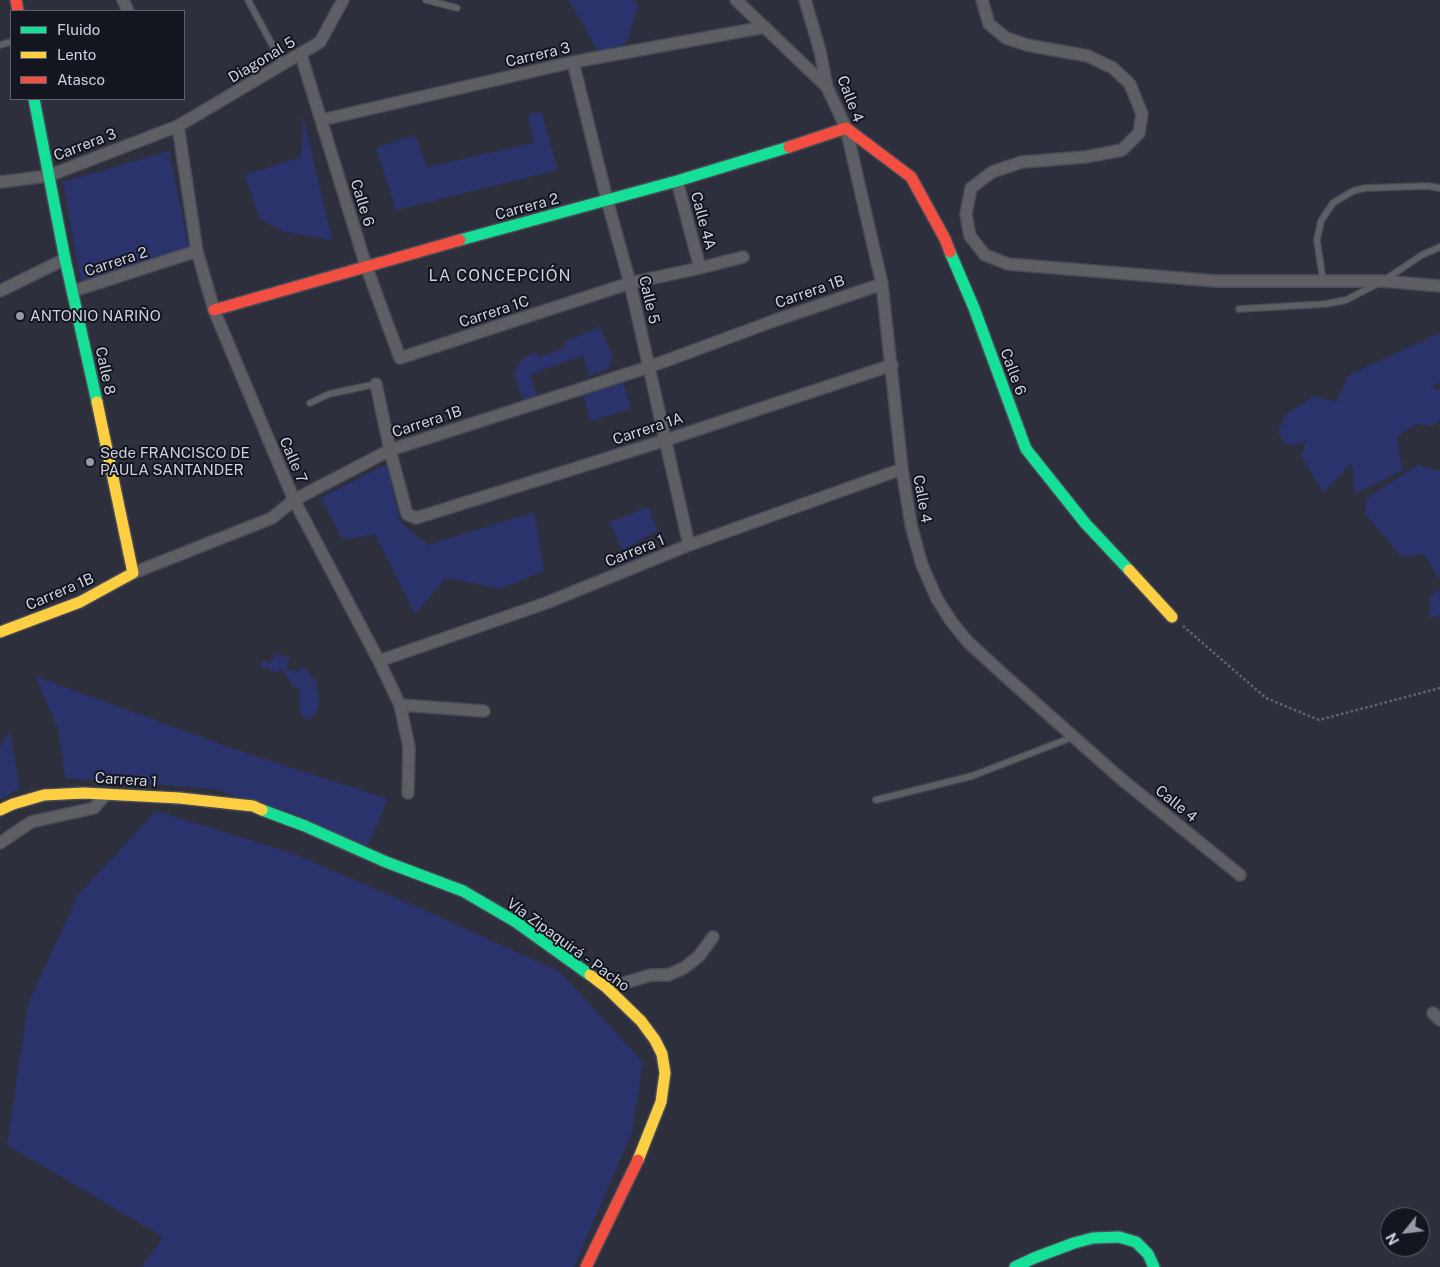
<!DOCTYPE html>
<meta charset="utf-8">
<style>
body{margin:0}
#map{position:relative;width:1440px;height:1267px;overflow:hidden;background:#2d303c;font-family:"Public Sans",sans-serif}
canvas{display:block}
.legend{position:absolute;left:10px;top:10px;width:175px;height:90px;box-sizing:border-box;background:#13151f;border:1px solid #5e616c;margin:0;padding:6px 9px;list-style:none;font-size:15px;color:#ced2e0}
.legend li{display:flex;align-items:center;gap:10px;height:25px}
.legend b{width:25px;border:1px solid #5e616c}
.north{position:absolute;left:1380px;top:1207px;width:50px;height:50px;box-sizing:border-box;background:#13151f;border:1px solid #5e616c;border-radius:50%;rotate:241deg;font-size:14px;font-weight:700;line-height:20px;text-align:center;color:#ced2e0}
.north::after{content:'';display:block;margin:auto;width:18px;height:22px;background:#9699a7;clip-path:polygon(50% 0,100% 100%,50% 72%,0 100%)}
</style>
<div id="map">
<canvas width="1440" height="1267"></canvas>
<ul class="legend">
<li><b style="height:6px;background:#16e098"></b>Fluido</li>
<li><b style="height:6px;background:#ffcf43"></b>Lento</li>
<li><b style="height:6px;background:#f24e42"></b>Atasco</li>
</ul>
<div class="north">N</div>
</div>
<script>
const context = document.querySelector('canvas').getContext('2d');
context.lineJoin = 'round';
function fillPath(path, color) { context.fillStyle = color; context.fill(path, 'evenodd'); }
const toPath = rows => new Path2D(rows.map(r => 'M' + r).join(''));
function stroke(path, color, width, dash) { context.strokeStyle = color; context.lineWidth = width; context.lineCap = dash ? 'butt' : 'round'; context.setLineDash(dash || []); context.stroke(path); }
function label(font, color, halo, rows, align = 'center') {
  context.font = font + ' "Public Sans",sans-serif'; context.lineWidth = 4; context.setLineDash([]); context.textBaseline = 'middle'; context.strokeStyle = halo; context.fillStyle = color; for (const [text, x, y, turn = 0] of rows) {
    context.save(); context.translate(x, y); context.rotate((+turn || 0) * Math.PI / 180); context.textAlign = isNaN(turn) ? turn : align; if (halo) context.strokeText(text, 0, 0); context.fillText(text, 0, 0); context.restore();
  }
}
const green = toPath([
 [569,0,635,0,638,6,626,43,618,48,598,51],
 [541,111,558,170,396,210,376,148,415,135,427,167,534,143,528,116],
 [303,115,332,240,285,232,260,219,245,175,301,157],
 [169,151,189,249,81,281,63,182],
 [600,327,612,354,609,368,589,376,583,355,530,375,537,396,523,400,514,372,522,359,535,352,540,357,565,347,564,342],
 [1440,333,1440,382,1430,388,1440,390,1440,420,1432,426,1416,424,1397,437,1402,471,1354,494,1352,463,1323,493,1301,455,1306,441,1295,445,1285,444,1278,432,1286,414,1314,396,1336,402,1349,375],
 [623,382,631,409,590,421,583,392],
 [387,464,400,522,428,545,534,512,544,571,501,589,446,578,415,614,375,534,343,540,321,498],
 [1418,465,1440,471,1440,580,1424,554,1402,557,1365,514,1366,499],
 [648,507,658,530,623,550,609,522],
 [1440,590,1440,615,1430,618,1430,596],
 [275,653,290,658,286,668,289,671,294,669,296,672,304,667,316,681,319,698,318,710,309,719,300,715,300,688,293,687,282,668,277,672,272,672,270,669,261,668,263,660,271,663],
 [35,676,231,748,388,799,366,849,216,789,65,778,58,728],
 [10,731,20,789,0,799,0,747],
 [156,811,292,853,436,915,560,972,643,1062,632,1132,574,1267,142,1267,163,1237,7,1145,28,1004,78,895]
]);
const path = toPath([
 [1183,626,1266,698,1319,720,1440,688]
]);
const lane = toPath([
 [248,0,283,65],
 [426,0,457,8],
 [0,45,11,42],
 [1323,281,1317,240,1321,221,1333,203,1353,191,1365,188,1428,186,1440,188],
 [1239,309,1326,304,1346,300,1383,281,1422,255,1440,247],
 [310,403,329,394,376,384],
 [876,800,972,776,1073,737]
]);
const street = toPath([
 [123,0,128,11],
 [736,0,827,87],
 [805,0,820,51,827,87,846,128,882,284,902,469,911,525,922,565,937,599,951,621,967,641,1005,676,1120,778,1240,875],
 [982,0,989,24,1006,38,1027,45,1088,56,1113,68,1130,84,1142,114,1139,133,1122,150,1085,157,1022,162,992,172,971,188,966,214,970,236,985,255,1008,264,1216,281,1383,281,1440,286],
 [301,55,366,266,400,358,630,283,700,268,743,257],
 [573,62,607,200,630,283,689,545],
 [321,120,573,62,765,27],
 [178,126,197,251,214,310,294,500,379,661,400,705,409,747,408,793],
 [677,181,700,268],
 [0,182,48,176,178,126,320,42,343,0],
 [0,291,65,259],
 [73,291,197,251],
 [376,384,390,450,407,514,416,518,666,440,892,365],
 [133,573,272,518,294,500,390,450,649,367,776,320,882,284],
 [379,661,546,603,689,545,902,469],
 [400,705,484,711],
 [0,843,31,822,94,808,106,794],
 [607,988,651,975,668,975,684,968,699,956,713,937],
 [1433,1013,1440,1020]
]);
const fast = toPath([
 [34,99,65,259,97,402],
 [460,240,677,181,789,147],
 [950,252,974,308,1026,449,1085,523,1129,570],
 [262,810,305,826,386,862,463,891,516,922,590,975],
 [1015,1267,1034,1258,1074,1243,1093,1238,1119,1237,1136,1242,1148,1254,1154,1267]
]);
const slow = toPath([
 [1129,570,1172,617],
 [0,632,80,602,133,573,97,402],
 [0,810,13,804,44,795,84,793,179,798,253,806,262,810],
 [590,975,607,988,641,1021,655,1040,662,1054,665,1073,661,1102,638,1160]
]);
const jam = toPath([
 [16,0,18,11],
 [789,147,846,128,911,177,945,239,950,252],
 [214,310,460,240],
 [586,1267,638,1160]
]);
const markers = [
 [20,316,5,"#9699a7"],
 [90,462,5,"#9699a7"]
];
const streetNames = [
 ["Carrera 3",538,55,-13],
 ["Diagonal 5",262,60,-31],
 ["Calle 4",850,99,69],
 ["Carrera 3",85,145,-21],
 ["Calle 6",362,203,73],
 ["Carrera 2",527,207,-15],
 ["Calle 4A",703,221,75],
 ["Carrera 2",116,262,-18],
 ["Carrera 1B",810,292,-19],
 ["Calle 5",649,300,77],
 ["Carrera 1C",494,312,-18],
 ["Calle 8",105,371,78],
 ["Calle 6",1013,372,70],
 ["Carrera 1B",427,422,-18],
 ["Carrera 1A",648,429,-18],
 ["Calle 7",293,460,67],
 ["Calle 4",922,499,80],
 ["Carrera 1",635,551,-22],
 ["Carrera 1B",60,592,-23],
 ["Carrera 1",126,780,4],
 ["Calle 4",1176,804,39],
 ["Vía Zipaquirá - Pacho",568,945,36]
];
const poiNames = [
 ["ANTONIO NARIÑO",30,316],
 ["Sede FRANCISCO DE",100,453],
 ["PAULA SANTANDER",100,470]
];
const neighbourhoodNames = [
 ["LA CONCEPCIÓN",500,276]
];
fillPath(green, '#2a336c');
stroke(lane, '#484b55', 8);
stroke(street, '#484b55', 14);
stroke(fast, '#484b55', 14);
stroke(slow, '#484b55', 14);
stroke(jam, '#484b55', 14);
stroke(path, '#63656a', 2.5, [2.5, 2.5]);
stroke(lane, '#5e5f64', 5.5);
stroke(street, '#5e5f64', 11);
stroke(fast, '#16e098', 11);
stroke(slow, '#ffcf43', 11);
stroke(jam, '#f24e42', 11);
for (const [x, y, r, color] of markers) { const dot = new Path2D(); dot.arc(x, y, r, 0, 2 * Math.PI); context.fillStyle = color; context.fill(dot); stroke(dot, '#13151f', 2); }
label('15px', '#ced2e0', '#13151f', streetNames);
label('15px', '#ced2e0', '#13151f', poiNames, 'left');
context.letterSpacing = '1px';
label('16px', '#ced2e0', '#13151f', neighbourhoodNames);
context.letterSpacing = '0px';
</script>
